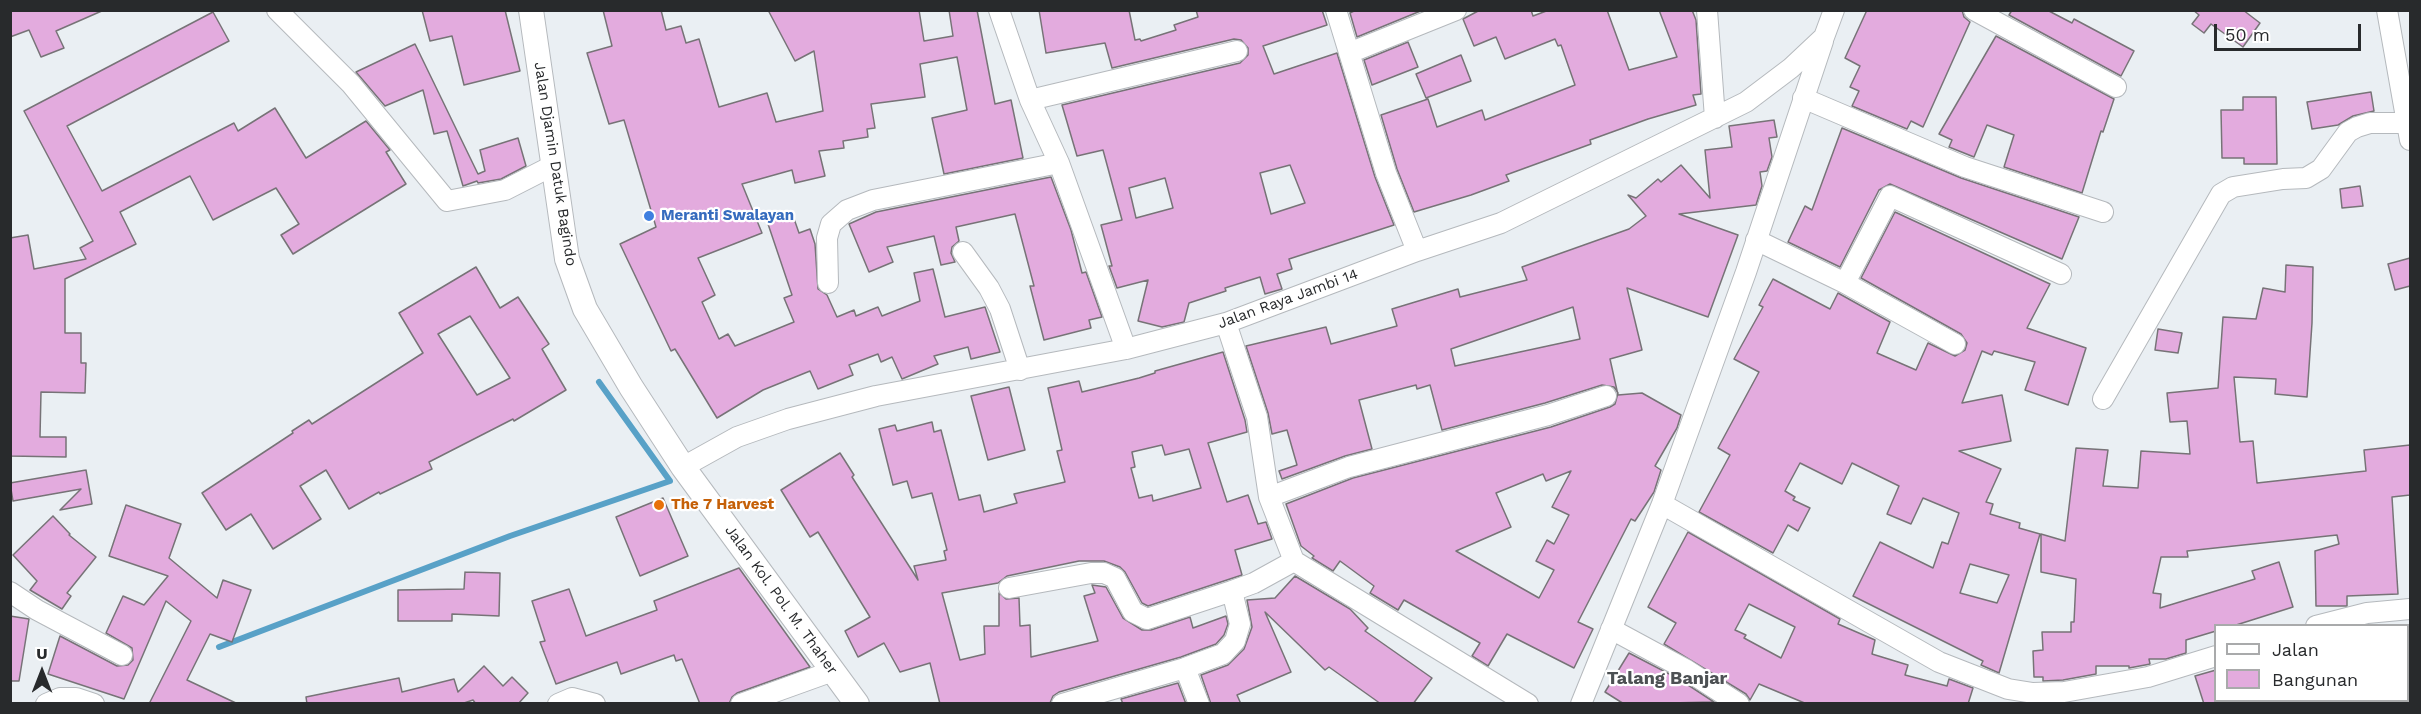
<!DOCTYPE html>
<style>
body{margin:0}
#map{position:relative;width:2421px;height:714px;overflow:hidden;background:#eaeff3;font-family:"Work Sans",sans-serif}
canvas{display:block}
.frame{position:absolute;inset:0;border:12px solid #282a2c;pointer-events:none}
.legend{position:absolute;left:2214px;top:624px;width:195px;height:78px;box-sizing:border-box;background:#fff;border:2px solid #a9aaab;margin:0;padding:8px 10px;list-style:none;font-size:18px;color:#282a2c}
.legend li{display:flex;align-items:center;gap:12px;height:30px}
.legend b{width:30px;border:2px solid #a9aaab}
.north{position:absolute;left:12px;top:642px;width:60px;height:60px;-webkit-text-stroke:4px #fff;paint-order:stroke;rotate:0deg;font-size:16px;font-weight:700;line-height:24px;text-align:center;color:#282a2c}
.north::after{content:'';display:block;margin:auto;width:21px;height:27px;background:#282a2c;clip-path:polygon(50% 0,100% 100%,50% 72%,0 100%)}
.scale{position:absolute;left:2214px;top:24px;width:147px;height:27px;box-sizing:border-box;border:3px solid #282a2c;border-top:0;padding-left:8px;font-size:18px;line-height:21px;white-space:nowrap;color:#282a2c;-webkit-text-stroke:4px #fff;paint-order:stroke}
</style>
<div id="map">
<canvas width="2421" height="714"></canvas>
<div class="frame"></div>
<ul class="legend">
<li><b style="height:8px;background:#fff"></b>Jalan</li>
<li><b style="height:16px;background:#e3abde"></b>Bangunan</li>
</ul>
<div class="north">U</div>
<div class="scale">50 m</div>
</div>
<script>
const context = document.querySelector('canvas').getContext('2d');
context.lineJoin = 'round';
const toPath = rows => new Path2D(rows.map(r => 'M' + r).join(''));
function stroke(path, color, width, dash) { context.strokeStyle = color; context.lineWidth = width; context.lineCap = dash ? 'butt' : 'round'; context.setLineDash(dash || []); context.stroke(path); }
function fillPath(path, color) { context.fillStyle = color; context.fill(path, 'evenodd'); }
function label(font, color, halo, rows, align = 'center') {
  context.font = font + ' "Work Sans",sans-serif'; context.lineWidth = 4.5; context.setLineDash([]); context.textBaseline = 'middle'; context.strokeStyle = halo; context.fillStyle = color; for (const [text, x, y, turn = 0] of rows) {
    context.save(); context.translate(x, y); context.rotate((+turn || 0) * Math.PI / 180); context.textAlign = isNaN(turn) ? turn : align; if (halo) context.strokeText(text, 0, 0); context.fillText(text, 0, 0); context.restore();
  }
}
const stream = toPath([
 [219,647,510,536,670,481,599,382]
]);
const building = toPath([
 [10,10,104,10,56,31,64,48,41,57,29,30,10,37,10,10],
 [422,10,505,10,520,71,464,85,452,36,430,41,422,10],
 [603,10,661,10,666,30,681,26,686,43,699,39,719,107,767,93,776,122,823,111,814,51,795,61,768,10,919,10,924,41,953,36,949,10,977,10,995,104,1011,100,1023,158,944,174,932,118,967,110,957,57,920,64,925,97,871,104,875,128,867,129,868,137,843,141,844,148,819,151,825,176,795,183,792,170,742,184,762,233,698,258,715,295,702,302,719,339,728,334,735,346,794,322,784,298,792,295,767,221,792,213,799,233,810,229,815,244,818,289,827,295,837,317,854,310,856,316,878,307,882,316,920,301,914,273,933,269,945,317,985,307,1000,352,971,359,968,347,934,356,938,364,902,379,892,357,881,362,878,354,849,365,853,375,818,389,810,371,763,390,717,418,675,349,671,351,620,244,656,227,624,120,609,124,587,53,612,46,603,10],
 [1039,10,1129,10,1135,40,1140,39,1141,41,1176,30,1174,25,1198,17,1196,10,1322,10,1327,25,1263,46,1274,74,1337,53,1375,177,1394,225,1289,259,1292,269,1277,274,1282,289,1265,294,1260,277,1225,288,1226,291,1189,303,1184,322,1162,327,1138,321,1148,280,1117,288,1109,266,1112,266,1101,225,1122,220,1103,150,1077,156,1062,105,1240,63,1248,55,1248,48,1241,40,1234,39,1112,68,1105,43,1046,53,1039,10],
 [1290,165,1305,203,1271,214,1260,173,1290,165],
 [1165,178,1173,208,1136,218,1129,188,1165,178],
 [1356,10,1423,10,1357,37,1350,13,1356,10],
 [1480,10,1531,10,1533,16,1549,10,1607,10,1629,70,1677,57,1659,10,1692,10,1696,20,1701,94,1693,95,1696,105,1648,119,1590,140,1591,144,1506,175,1509,181,1471,195,1414,212,1397,169,1381,115,1428,99,1437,127,1482,110,1485,120,1575,85,1561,45,1558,46,1555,39,1505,59,1496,37,1474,46,1463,19,1480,10],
 [1867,10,1962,10,1964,17,1970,22,1923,127,1911,121,1907,129,1852,106,1859,91,1850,87,1860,66,1845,58,1867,10],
 [2012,10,2047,10,2072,23,2074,19,2134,51,2121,76,2009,15,2012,10],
 [2193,10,2243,10,2260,23,2243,47,2211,24,2204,33,2192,24,2199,15,2193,10],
 [213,12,229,41,67,126,102,191,234,123,238,131,275,108,306,158,366,121,390,150,386,152,406,184,293,254,281,235,299,224,276,188,213,220,190,176,120,212,136,244,65,279,65,333,81,333,81,363,86,363,85,393,41,392,40,437,66,437,66,457,10,456,10,238,28,235,34,269,86,259,80,248,93,241,24,111,213,12],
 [1996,36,2114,99,2103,132,2101,131,2082,193,2004,167,2014,135,1987,125,1974,157,1949,147,1952,140,1939,134,1996,36],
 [1408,42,1418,67,1372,85,1364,60,1408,42],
 [415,44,478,174,485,171,480,150,518,138,526,166,501,179,478,183,477,181,463,186,447,131,434,134,423,90,385,106,356,72,415,44],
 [1461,55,1471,81,1426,98,1416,74,1461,55],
 [2371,92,2374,111,2353,116,2338,125,2312,129,2307,102,2371,92],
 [2243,97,2276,97,2277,164,2244,164,2244,158,2222,158,2221,110,2243,110,2243,97],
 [1774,120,1777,137,1769,138,1772,157,1767,171,1760,172,1762,186,1756,205,1679,214,1738,235,1708,317,1627,288,1642,350,1610,359,1618,395,1642,393,1681,415,1677,428,1655,466,1661,470,1654,492,1635,521,1631,519,1578,622,1593,629,1574,668,1507,634,1488,666,1472,656,1480,643,1404,600,1398,610,1370,593,1374,586,1340,561,1333,571,1312,558,1314,556,1301,546,1286,504,1353,478,1551,427,1610,407,1615,404,1618,393,1614,387,1602,385,1545,403,1442,430,1430,385,1417,389,1416,385,1359,400,1372,449,1345,456,1282,479,1279,471,1297,465,1287,430,1272,434,1268,413,1246,346,1326,327,1331,344,1397,326,1392,309,1458,289,1460,297,1527,280,1522,267,1629,229,1646,216,1628,195,1636,198,1658,179,1661,182,1681,165,1710,198,1705,150,1732,147,1729,126,1774,120],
 [1573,307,1580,339,1455,366,1451,349,1573,307],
 [1571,471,1552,507,1569,515,1554,544,1547,540,1536,561,1554,570,1539,598,1456,551,1511,527,1496,493,1543,474,1546,481,1571,471],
 [1842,128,1961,178,2079,217,2062,259,1890,184,1879,190,1840,267,1788,242,1805,206,1812,210,1842,128],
 [1051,177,1071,230,1082,273,1086,272,1102,317,1089,320,1091,328,1044,340,1030,286,1034,286,1015,214,956,227,959,241,952,247,951,253,955,262,941,265,934,236,887,247,893,262,869,272,849,224,876,212,1051,177],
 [2360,186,2363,206,2342,208,2340,189,2360,186],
 [1895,212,2050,284,2027,328,2086,348,2068,405,2025,390,2035,362,1994,351,1992,355,1982,351,1962,403,2002,395,2011,441,1959,451,2001,469,1986,502,1993,504,1990,514,2020,523,2019,528,2040,534,1999,673,1981,665,1983,661,1853,596,1880,542,1933,568,1942,542,1948,544,1959,513,1923,498,1911,524,1887,514,1899,486,1852,463,1842,484,1800,463,1785,491,1795,497,1793,500,1810,508,1798,531,1788,525,1773,553,1699,512,1730,455,1718,448,1759,372,1734,359,1763,307,1759,305,1773,279,1830,309,1838,293,1890,322,1877,353,1916,370,1928,343,1955,356,1965,350,1967,343,1961,334,1861,278,1895,212],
 [1970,564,2009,575,1997,603,1960,593,1970,564],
 [2410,258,2410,286,2395,290,2388,264,2410,258],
 [2286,265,2313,267,2312,323,2307,397,2275,394,2276,379,2234,377,2240,442,2253,441,2257,483,2366,471,2364,450,2410,445,2410,495,2392,497,2398,594,2347,596,2347,606,2316,606,2315,551,2339,544,2337,535,2187,551,2188,557,2161,557,2153,593,2161,594,2160,608,2255,579,2252,571,2279,562,2293,607,2233,626,2216,626,2216,631,2186,640,2186,653,2166,659,2149,659,2150,664,2145,665,2129,668,2129,666,2096,666,2096,674,2063,680,2043,681,2043,677,2034,677,2033,651,2043,650,2042,632,2071,632,2071,622,2074,622,2076,579,2041,572,2041,534,2065,541,2076,448,2108,450,2103,486,2138,488,2141,451,2190,454,2187,421,2170,422,2167,393,2218,388,2223,317,2256,319,2263,288,2285,292,2286,265],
 [476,267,500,308,518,297,549,344,542,349,566,390,514,421,513,419,429,462,432,469,380,494,379,492,349,509,326,470,300,486,321,519,273,549,251,514,226,530,202,493,293,433,292,431,309,420,312,424,423,353,399,313,476,267],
 [470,316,510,378,477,395,438,334,470,316],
 [2158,329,2182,333,2178,353,2155,350,2158,329],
 [1223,352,1245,420,1247,432,1208,443,1227,502,1248,495,1258,524,1266,522,1272,539,1235,550,1242,575,1148,606,1142,603,1125,572,1120,567,1104,561,1079,561,1007,576,998,583,942,593,960,660,985,654,984,626,999,626,999,593,1006,599,1019,598,1020,626,1030,625,1031,657,1098,641,1084,596,1095,593,1092,585,1106,587,1123,618,1142,630,1151,630,1190,617,1193,628,1226,616,1228,624,1224,635,1216,644,1181,657,1059,692,1053,696,1050,703,1047,704,940,704,930,663,900,672,884,643,858,657,845,631,870,617,818,532,810,537,781,490,840,453,854,475,852,477,918,580,914,566,946,560,944,551,947,550,932,493,912,498,907,481,893,485,879,429,895,425,897,431,932,422,934,432,941,430,959,500,980,495,984,512,1017,503,1014,494,1065,482,1057,451,1062,450,1048,388,1079,381,1082,392,1139,378,1155,373,1155,371,1223,352],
 [1162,445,1165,455,1189,449,1201,488,1153,501,1152,495,1139,498,1131,468,1135,467,1132,452,1162,445],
 [1009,387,1025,450,988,460,971,396,1009,387],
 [86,470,92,504,60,510,81,489,13,501,10,483,86,470],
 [663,498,688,556,640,576,616,517,663,498],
 [126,505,181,524,169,558,217,598,223,580,251,590,232,642,210,634,187,680,238,704,149,704,191,621,166,601,124,699,48,674,60,636,117,666,128,665,133,660,132,648,106,633,123,596,144,605,168,576,109,556,126,505],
 [53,516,70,534,69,535,96,557,67,593,71,596,62,609,30,590,37,581,13,555,53,516],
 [1688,532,1840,619,1838,624,1875,640,1872,654,1908,665,1905,675,1947,686,1949,679,1973,688,1968,704,1807,704,1759,684,1750,700,1746,694,1664,644,1676,623,1648,607,1688,532],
 [1749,604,1795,627,1781,658,1744,638,1746,635,1735,630,1749,604],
 [739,568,810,667,737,693,732,697,729,704,700,704,682,659,676,661,674,655,621,674,617,662,556,684,540,642,545,641,532,601,569,589,586,636,657,610,654,601,739,568],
 [465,572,500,573,499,616,452,614,452,621,398,621,398,590,464,589,465,572],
 [1295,576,1350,609,1368,628,1365,631,1432,678,1413,704,1381,704,1329,667,1325,670,1265,612,1291,672,1237,695,1241,704,1211,704,1201,675,1228,665,1244,649,1252,627,1247,600,1275,598,1295,576],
 [10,616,29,619,19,681,10,681,10,616],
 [1629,653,1679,679,1714,702,1624,704,1605,692,1629,653],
 [484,666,503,686,512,677,528,693,518,704,476,704,473,700,461,704,307,704,306,697,399,678,402,692,454,679,458,692,484,666],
 [2216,670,2216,704,2204,704,2195,676,2216,670],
 [1178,683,1186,704,1123,704,1121,699,1178,683]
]);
const minor = toPath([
 [277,10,351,84,447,201,505,190,554,165],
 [999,10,1030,100,1059,163,1126,349],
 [1336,10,1386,173,1417,251],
 [1707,10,1715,118],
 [1974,10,2116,87],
 [2387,10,2410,140],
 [1349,53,1456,10],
 [1803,98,1965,167,2103,212],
 [1030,100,1237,51],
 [1756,240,1845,283,1955,344],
 [963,252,989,288,1000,309,1020,370],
 [828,283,827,238,831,224,847,210,873,200,1059,163],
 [1845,283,1890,196,2061,274],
 [1226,323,1257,417,1269,497,1294,561,1528,704],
 [2103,399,2221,194,2233,187,2283,179,2306,178,2321,169,2348,132,2357,127,2370,123,2407,123],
 [683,467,737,437,788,419,876,396,1126,349,1226,323,1417,251,1501,223,1746,102,1791,68,1824,37,1834,10],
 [1269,497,1349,467,1548,415,1606,396],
 [1662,504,1939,662,2008,689,2033,693,2064,692,2148,677,2216,656],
 [1009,588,1091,573,1104,573,1115,578,1133,612,1147,619,1232,591],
 [10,592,37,610,122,655],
 [2316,626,2367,613,2410,609],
 [1611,629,1685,669,1739,704],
 [1185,668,1199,704],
 [46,704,60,698,76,698,94,704],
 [558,704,572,698,595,704],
 [741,704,833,671],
 [1062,704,1185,668,1223,654,1235,641,1240,624,1232,591,1254,583,1294,561],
 [1581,704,1662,504,1746,272,1823,41]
]);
const tertiary = toPath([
 [531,10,567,259,585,309,631,387,683,467,857,704]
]);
const markers = [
 [649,216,6,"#3f7fe0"],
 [659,505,6,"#e8710a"]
];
const streetNames = [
 ["Jalan Djamin Datuk Bagindo",555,164,81],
 ["Jalan Raya Jambi 14",1288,299,-20],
 ["Jalan Kol. Pol. M. Thaher",781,600,54]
];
const shopNames = [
 ["Meranti Swalayan",661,216]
];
const foodNames = [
 ["The 7 Harvest",671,505]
];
const quarterNames = [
 ["Talang Banjar",1667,679]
];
stroke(stream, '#58a1c7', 6);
fillPath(building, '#e3abde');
stroke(building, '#777377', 1.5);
stroke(minor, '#b5b9bd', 22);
stroke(tertiary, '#b5b9bd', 26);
stroke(minor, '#fff', 20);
stroke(tertiary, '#fff', 24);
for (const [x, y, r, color] of markers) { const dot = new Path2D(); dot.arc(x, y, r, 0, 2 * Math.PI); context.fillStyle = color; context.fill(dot); stroke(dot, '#fff', 2); }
label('15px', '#282a2c', '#fff', streetNames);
label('bold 15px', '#366cbe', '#fff', shopNames, 'left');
label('bold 15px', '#c56008', '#fff', foodNames, 'left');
label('bold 18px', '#4c5053', '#fff', quarterNames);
</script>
